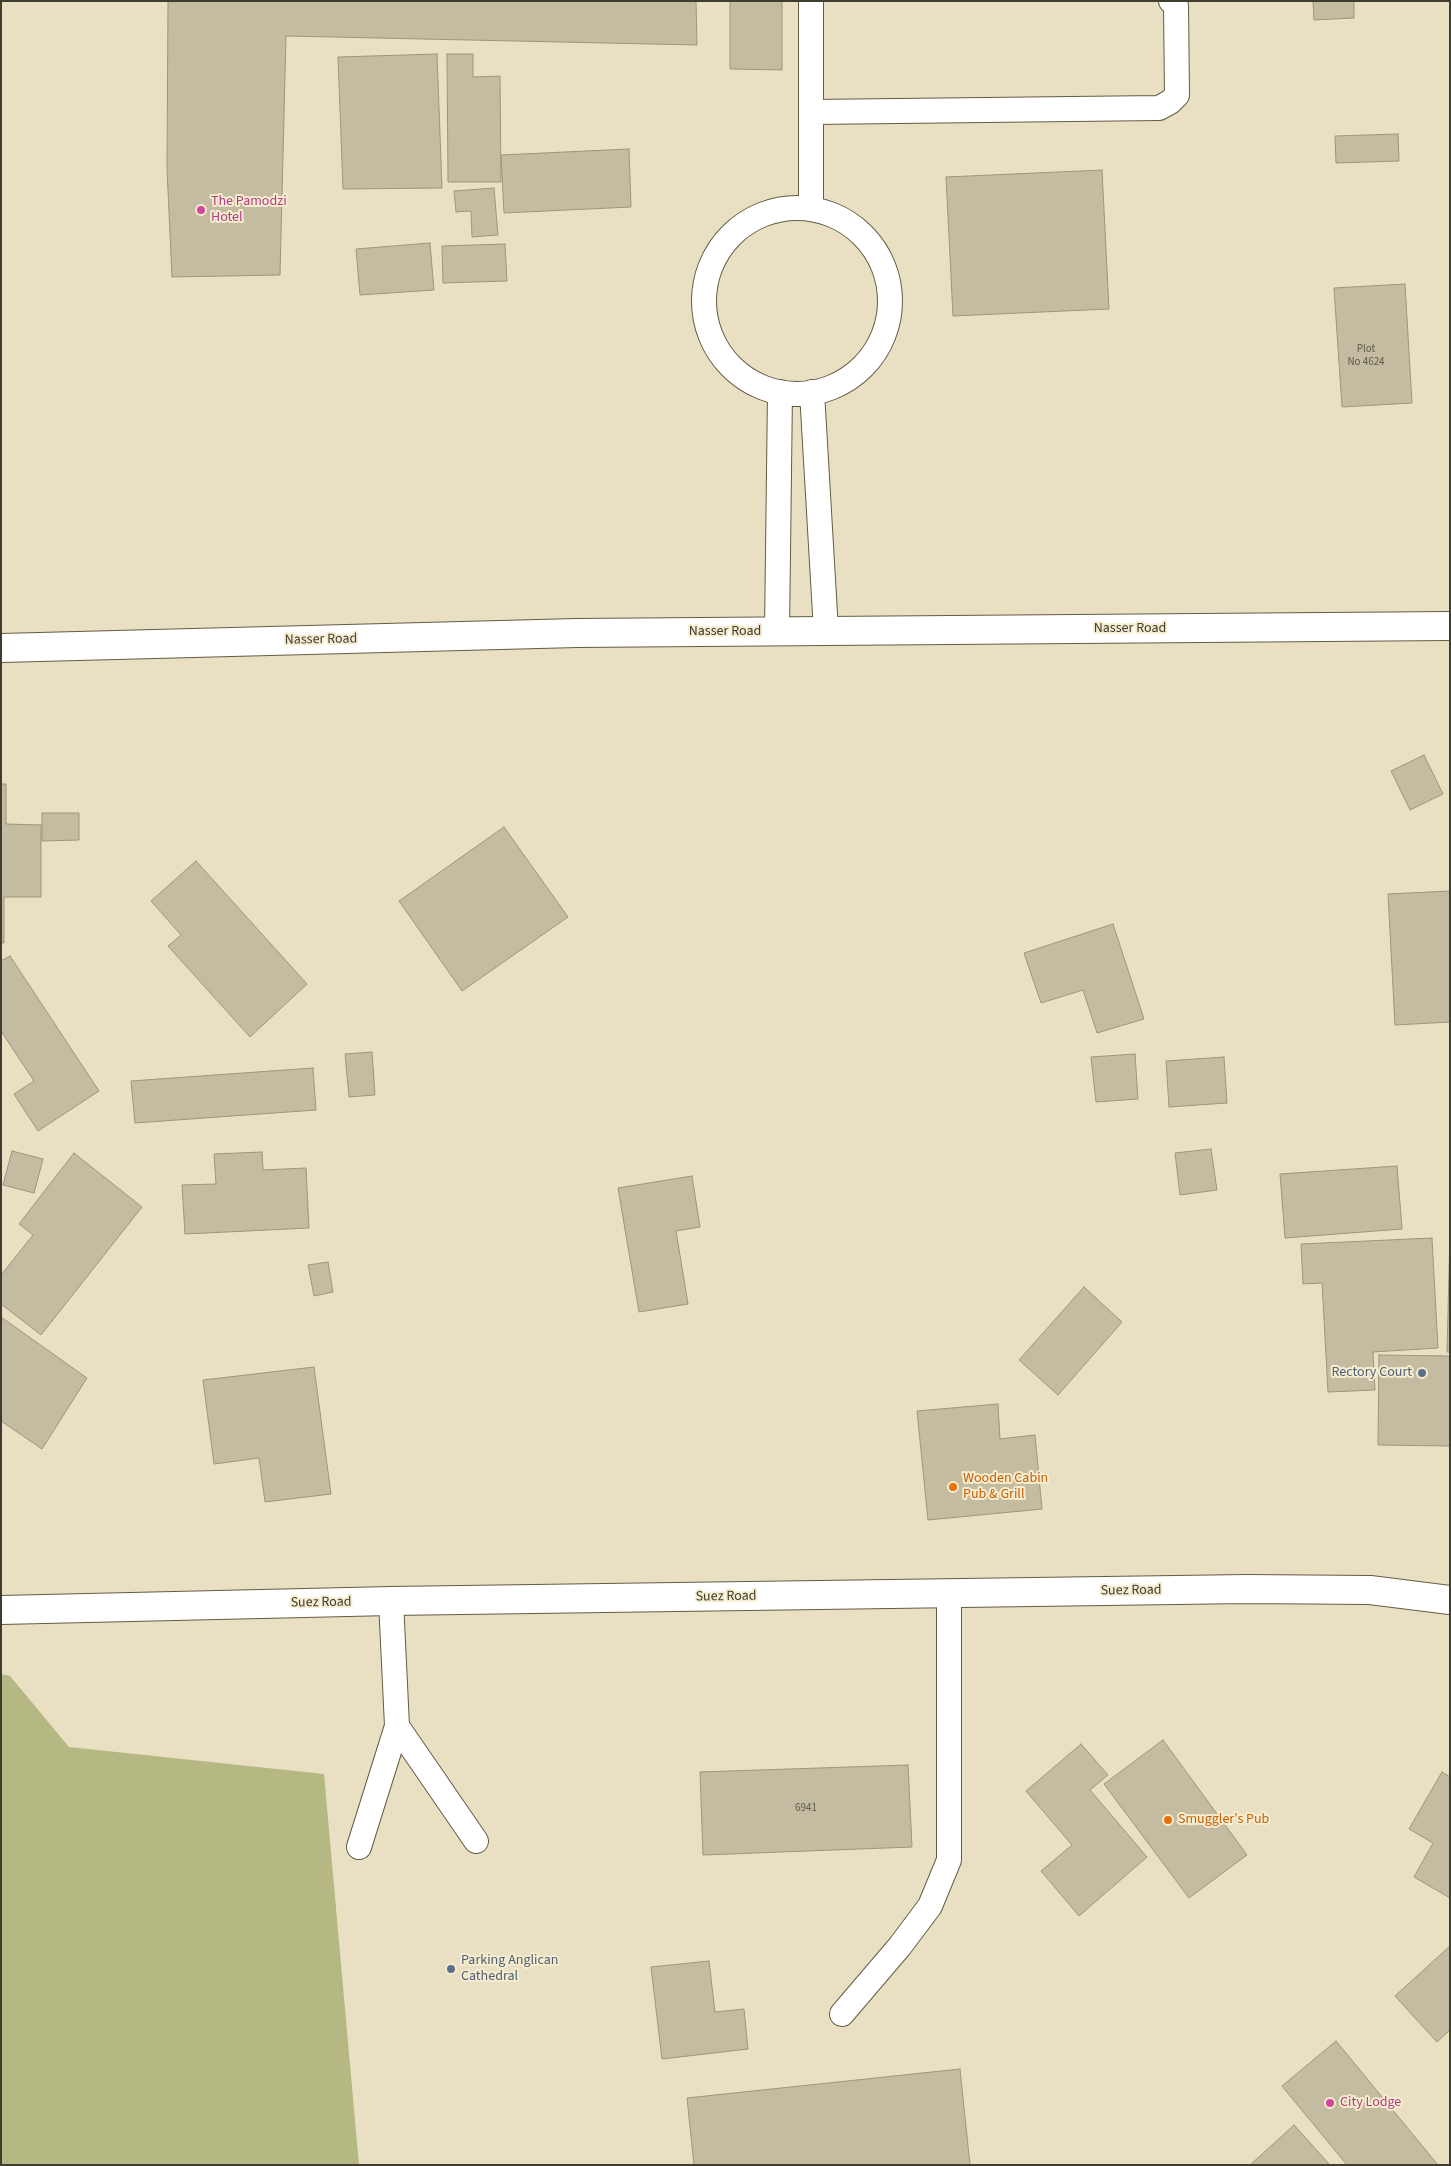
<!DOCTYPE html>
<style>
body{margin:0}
#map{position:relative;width:1451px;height:2166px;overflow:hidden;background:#e9e0c3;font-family:"Source Sans 3",sans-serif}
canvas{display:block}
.frame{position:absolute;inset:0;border:2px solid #3f3c30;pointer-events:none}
</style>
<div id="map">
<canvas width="1451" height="2166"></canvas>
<div class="frame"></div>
</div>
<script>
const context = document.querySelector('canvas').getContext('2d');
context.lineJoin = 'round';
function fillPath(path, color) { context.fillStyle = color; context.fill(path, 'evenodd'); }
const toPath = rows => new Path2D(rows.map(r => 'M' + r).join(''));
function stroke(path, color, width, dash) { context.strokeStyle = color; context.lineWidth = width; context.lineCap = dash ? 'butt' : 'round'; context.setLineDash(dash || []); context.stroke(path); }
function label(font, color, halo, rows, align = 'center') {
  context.font = font + ' "Source Sans 3",sans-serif'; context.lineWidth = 4; context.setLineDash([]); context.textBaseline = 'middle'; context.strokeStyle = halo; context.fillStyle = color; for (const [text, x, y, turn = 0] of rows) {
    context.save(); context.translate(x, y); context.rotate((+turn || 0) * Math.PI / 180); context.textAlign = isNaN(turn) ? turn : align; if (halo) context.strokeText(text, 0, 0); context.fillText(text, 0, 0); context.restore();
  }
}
const green = toPath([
 [1,1674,10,1676,69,1747,324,1774,359,2165,1,2165]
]);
const building = toPath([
 [168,1,696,1,697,45,286,36,280,275,172,277,167,169,168,1],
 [730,1,782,1,782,70,730,69,730,1],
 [1313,1,1354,1,1354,18,1314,20,1313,1],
 [437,54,442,188,343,189,338,57,437,54],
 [447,54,473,54,473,77,500,76,501,182,448,182,447,54],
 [1398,134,1399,161,1336,163,1335,136,1398,134],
 [629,149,631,207,504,213,501,155,629,149],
 [1102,170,1109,309,953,316,946,177,1102,170],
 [494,188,498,235,472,237,471,211,456,212,454,191,494,188],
 [430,243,434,290,360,295,356,249,430,243],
 [505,244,507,281,443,283,442,246,505,244],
 [1405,284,1412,403,1342,407,1334,288,1405,284],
 [1424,755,1443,794,1410,810,1391,771,1424,755],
 [1,784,6,784,6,824,41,825,41,897,4,897,4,943,1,943,1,784],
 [42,813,79,813,79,840,42,841,42,813],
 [504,827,568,917,462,991,399,901,504,827],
 [196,861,307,984,250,1037,168,946,181,935,151,901,196,861],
 [1450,891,1450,1022,1395,1025,1388,894,1450,891],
 [1113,924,1144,1019,1097,1033,1083,990,1041,1003,1024,953,1113,924],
 [10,956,99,1091,38,1131,14,1094,34,1081,1,1031,1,961,10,956],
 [372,1052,375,1095,349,1097,345,1054,372,1052],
 [1135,1054,1138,1099,1096,1102,1091,1057,1135,1054],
 [1224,1057,1227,1103,1169,1107,1166,1061,1224,1057],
 [313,1068,316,1110,135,1123,131,1081,313,1068],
 [1211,1149,1217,1190,1180,1195,1175,1153,1211,1149],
 [12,1151,43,1159,34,1193,3,1185,12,1151],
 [262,1152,263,1170,306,1168,309,1228,185,1234,182,1185,216,1184,214,1154,262,1152],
 [74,1153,142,1207,41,1335,1,1304,1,1275,33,1235,19,1224,74,1153],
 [1397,1166,1402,1229,1285,1238,1280,1174,1397,1166],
 [692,1176,700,1227,676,1231,688,1304,639,1312,618,1188,692,1176],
 [1450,1233,1450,1352,1447,1352,1450,1233],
 [1432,1238,1438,1348,1373,1352,1375,1390,1328,1392,1322,1283,1303,1284,1301,1244,1432,1238],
 [328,1262,333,1292,314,1296,308,1265,328,1262],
 [1084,1287,1122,1322,1058,1395,1019,1360,1084,1287],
 [1,1317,87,1378,42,1449,1,1421,1,1317],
 [1379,1355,1450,1356,1450,1446,1378,1445,1379,1355],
 [314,1367,331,1494,265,1502,259,1458,214,1464,203,1380,314,1367],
 [998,1404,1000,1439,1035,1435,1042,1509,928,1520,917,1411,998,1404],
 [1163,1740,1247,1855,1189,1898,1104,1784,1163,1740],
 [1081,1744,1108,1775,1090,1790,1147,1857,1079,1916,1041,1871,1072,1845,1026,1791,1081,1744],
 [908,1765,912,1847,703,1855,700,1772,908,1765],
 [1442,1772,1450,1777,1450,1898,1414,1877,1433,1843,1409,1829,1442,1772],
 [1450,1946,1450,2030,1437,2042,1395,1996,1450,1946],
 [709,1961,715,2012,744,2009,748,2049,662,2059,651,1967,709,1961],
 [1336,2041,1438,2165,1347,2165,1282,2086,1336,2041],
 [960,2069,970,2165,694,2165,687,2098,960,2069],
 [1294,2125,1330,2165,1250,2165,1294,2125]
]);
const lane = toPath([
 [811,1,811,209],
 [811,112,1159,108,1170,102,1177,95,1176,6,1171,1],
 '704 301a93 93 0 1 1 186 0a93 93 0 1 1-186 0Z',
 [812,392,826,631],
 [777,632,780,392],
 [391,1601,397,1726,476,1841],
 [359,1847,397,1726],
 [842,2014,900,1946,930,1906,949,1860,949,1594]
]);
const street = toPath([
 [1,1610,391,1601,1247,1589,1370,1590,1450,1600]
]);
const secondary = toPath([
 [1,648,577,633,1450,626]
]);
const markers = [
 [201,210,5,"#d1479c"],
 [1422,1373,5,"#5c6f8a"],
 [953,1487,5,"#e8710a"],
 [1168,1820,5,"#e8710a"],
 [451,1969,5,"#5c6f8a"],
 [1330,2103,5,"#d1479c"]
];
const numberNames = [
 ["Plot",1366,350],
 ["No 4624",1366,363],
 ["6941",806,1809]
];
const hotelNames = [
 ["The Pamodzi",211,202],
 ["Hotel",211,218],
 ["City Lodge",1340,2103]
];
const streetNames = [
 ["Nasser Road",1130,629],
 ["Nasser Road",725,632],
 ["Nasser Road",321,640,-1],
 ["Suez Road",1131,1591,-1],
 ["Suez Road",726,1597,-1],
 ["Suez Road",321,1603,-1]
];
const serviceNames = [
 ["Rectory Court",1412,1373],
 ["Parking Anglican",461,1961,"left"],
 ["Cathedral",461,1977,"left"]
];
const foodNames = [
 ["Wooden Cabin",963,1479],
 ["Pub & Grill",963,1495],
 ["Smuggler's Pub",1178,1820]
];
fillPath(green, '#b5b882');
fillPath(building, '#c4bca0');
stroke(building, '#9d957a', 1);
stroke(lane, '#645c43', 26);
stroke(street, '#645c43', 30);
stroke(secondary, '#645c43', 30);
stroke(lane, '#fff', 24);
stroke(street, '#fff', 28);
stroke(secondary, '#fff', 28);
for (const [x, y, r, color] of markers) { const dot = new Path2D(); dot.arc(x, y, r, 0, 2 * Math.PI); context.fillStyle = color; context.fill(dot); stroke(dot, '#f6edd0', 2); }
label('11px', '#605c4c', null, numberNames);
label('14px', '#b23c85', '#f6edd0', hotelNames, 'left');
label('14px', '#3f3c30', '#f6edd0', streetNames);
label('14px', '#4e5e75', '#f6edd0', serviceNames, 'right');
label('14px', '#c56008', '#f6edd0', foodNames, 'left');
</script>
